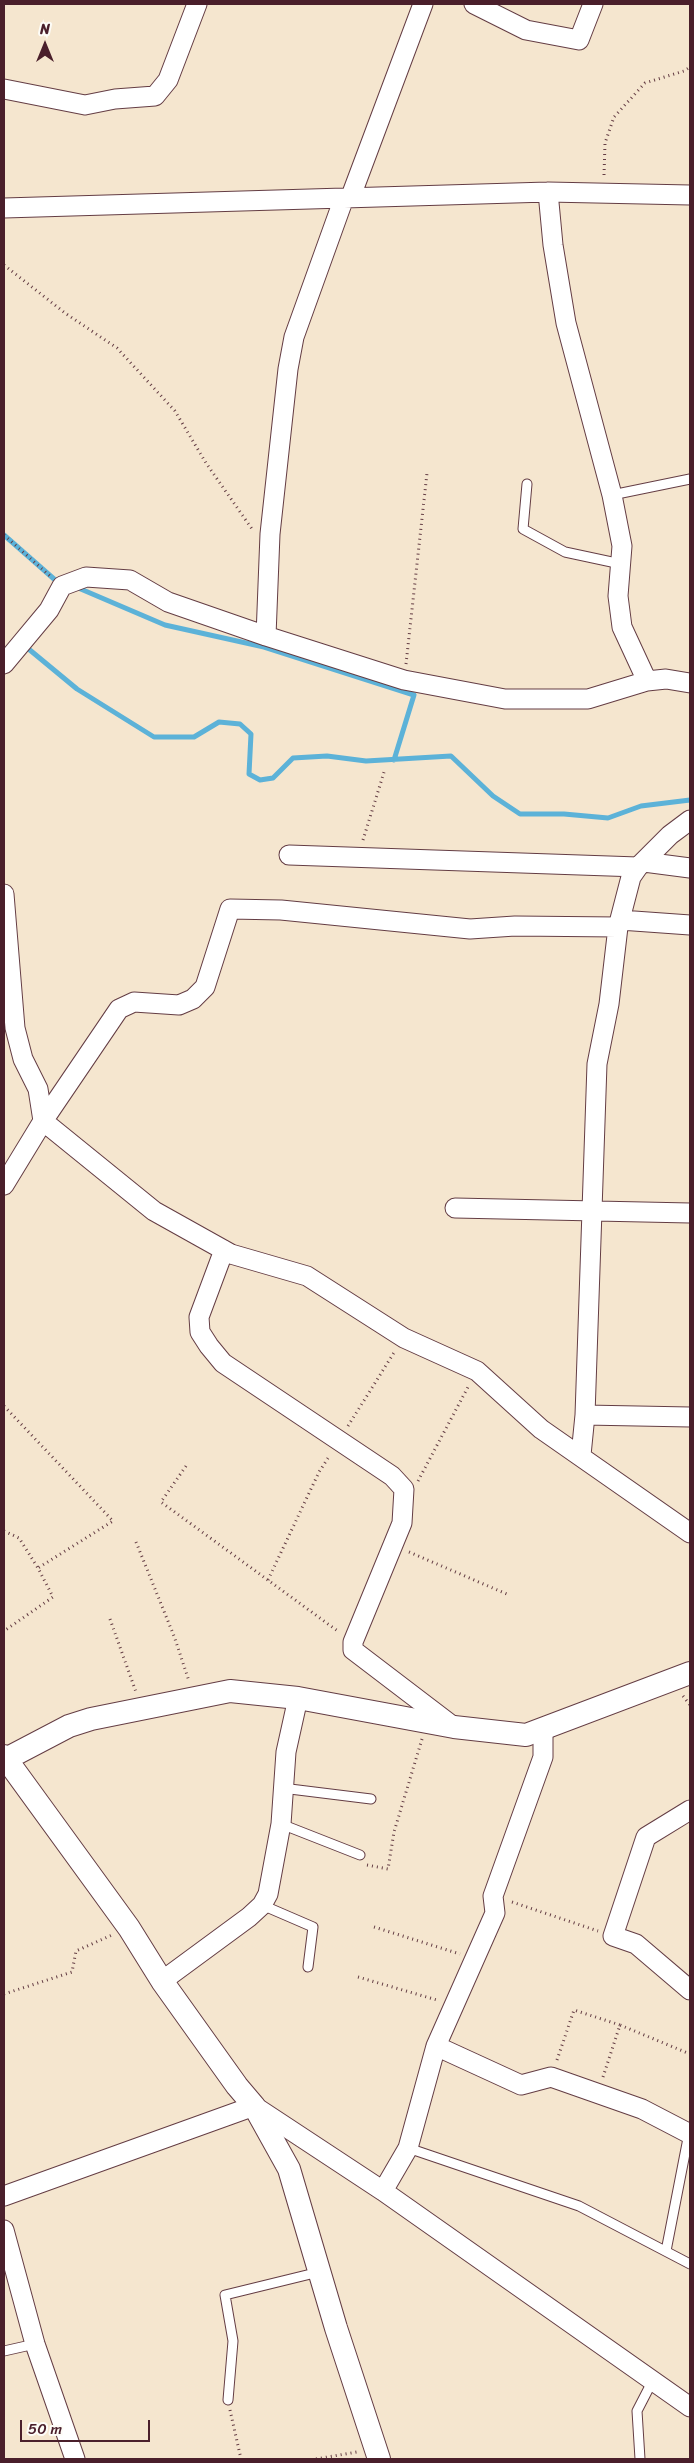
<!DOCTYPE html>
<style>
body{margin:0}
#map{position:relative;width:694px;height:2463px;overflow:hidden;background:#f5e6cf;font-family:Sriracha,sans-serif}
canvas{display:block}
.frame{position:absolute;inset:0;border:5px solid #4a1f2b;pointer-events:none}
.north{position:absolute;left:20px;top:20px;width:50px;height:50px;-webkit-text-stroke:4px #fdfcf7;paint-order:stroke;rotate:0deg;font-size:14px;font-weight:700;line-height:20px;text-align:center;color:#4a1f2b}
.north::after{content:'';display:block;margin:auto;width:18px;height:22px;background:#4a1f2b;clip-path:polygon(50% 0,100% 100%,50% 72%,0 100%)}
.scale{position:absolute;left:20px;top:2420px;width:130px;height:22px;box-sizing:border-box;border:2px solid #4a1f2b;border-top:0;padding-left:6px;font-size:15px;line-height:18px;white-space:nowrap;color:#4a1f2b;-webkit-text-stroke:4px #fdfcf7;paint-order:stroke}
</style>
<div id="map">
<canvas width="694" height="2463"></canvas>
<div class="frame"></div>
<div class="north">N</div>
<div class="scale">50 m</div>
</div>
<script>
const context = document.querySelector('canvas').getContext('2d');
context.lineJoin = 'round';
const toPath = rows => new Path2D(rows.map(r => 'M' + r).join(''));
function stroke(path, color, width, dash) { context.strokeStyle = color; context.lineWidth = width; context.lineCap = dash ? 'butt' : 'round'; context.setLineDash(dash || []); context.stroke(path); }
const stream = toPath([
 [4,535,54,579,61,582],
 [76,587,165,625,264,647,414,695,394,760],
 [25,646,77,689,154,737,194,737,219,722,240,724,251,734,249,774,260,780,273,778,293,758,327,756,366,761,451,756,493,796,520,814,564,814,608,818,641,806,690,800]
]);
const path = toPath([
 [604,175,605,143,614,117,645,83,684,71,690,67],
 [4,265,65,313,117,348,175,411,206,463,252,529],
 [4,535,50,576],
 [406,664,427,473],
 [363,840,385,769],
 [4,1406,113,1521,38,1568,53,1597,4,1631],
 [348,1426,395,1351],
 [186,1466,161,1502,339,1632],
 [418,1481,468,1387],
 [4,1531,19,1538,38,1568],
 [136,1542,174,1636,189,1681],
 [409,1552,509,1595],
 [268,1580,319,1472,330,1455],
 [110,1619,136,1692],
 [683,1696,690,1705],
 [367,1865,388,1869,394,1832,422,1739],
 [512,1902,598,1931],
 [374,1927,460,1954],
 [358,1977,437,2000],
 [4,1994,72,1972,76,1951,112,1935],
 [557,2060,574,2010,620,2025],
 [603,2077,620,2025,690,2054],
 [230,2410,241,2459],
 [316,2459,357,2452]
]);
const service = toPath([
 [527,484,523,529,565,552,621,564],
 [612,495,690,479],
 [282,1788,371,1799],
 [281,1824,360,1855],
 [262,1905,313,1927,308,1967],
 [408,2148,579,2206,690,2264],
 [666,2251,689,2133],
 [4,2351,35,2344],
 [228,2400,233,2341,225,2295,319,2272],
 [640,2459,637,2411,652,2382]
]);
const minor = toPath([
 [474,4,526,30,579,40,593,4],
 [4,89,85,105,115,99,155,96,168,80,197,4],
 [548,192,553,245,566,323,612,495,622,546,618,596,622,627,647,681],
 [351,196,423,4],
 [4,208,548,192,690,195],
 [266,636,270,534,288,369,294,337,344,198],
 [4,664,49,610,62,586,86,577,130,580,168,602,266,636,404,680,505,699,588,699,647,681,666,679,690,683],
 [289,855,638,867],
 [644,862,690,868],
 [4,894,15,1028,23,1059,38,1089,43,1121,154,1211,231,1254,307,1276,404,1338,477,1371,541,1429,690,1533],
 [620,920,690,925],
 [4,1185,43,1121,119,1009,134,1002,179,1005,193,999,205,987,230,909,281,910,470,929,515,926,618,927],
 [455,1208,690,1213],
 [224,1250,199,1317,200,1332,209,1346,223,1363,392,1476,404,1489,402,1523,353,1642,353,1650,454,1727],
 [585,1415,690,1417],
 [581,1455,585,1415,597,1064,609,1004,618,927,631,877,638,867,670,835,690,820],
 [690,1810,646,1837,613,1936,636,1944,690,1990],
 [162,1981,249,1917,262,1905,268,1894,281,1824,286,1752,298,1698],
 [436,2046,521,2085,551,2077,642,2109,690,2134],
 [383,2191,408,2148,436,2046,495,1913,493,1896,543,1757,543,1730],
 [4,2196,254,2106,383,2191,690,2407],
 [4,2230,35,2344,75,2459]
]);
const tertiary = toPath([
 [4,1756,129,1928,162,1981,237,2086,254,2106,289,2169,336,2328,379,2459],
 [6,1759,69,1726,91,1719,230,1691,298,1698,454,1727,526,1735,690,1673]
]);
stroke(stream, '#5cb2d8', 5);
stroke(service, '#643d44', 11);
stroke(minor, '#643d44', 21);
stroke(tertiary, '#643d44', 24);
stroke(path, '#643d44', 3, [1, 4]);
stroke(service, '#fff', 9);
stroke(minor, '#fff', 19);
stroke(tertiary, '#fff', 22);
</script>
